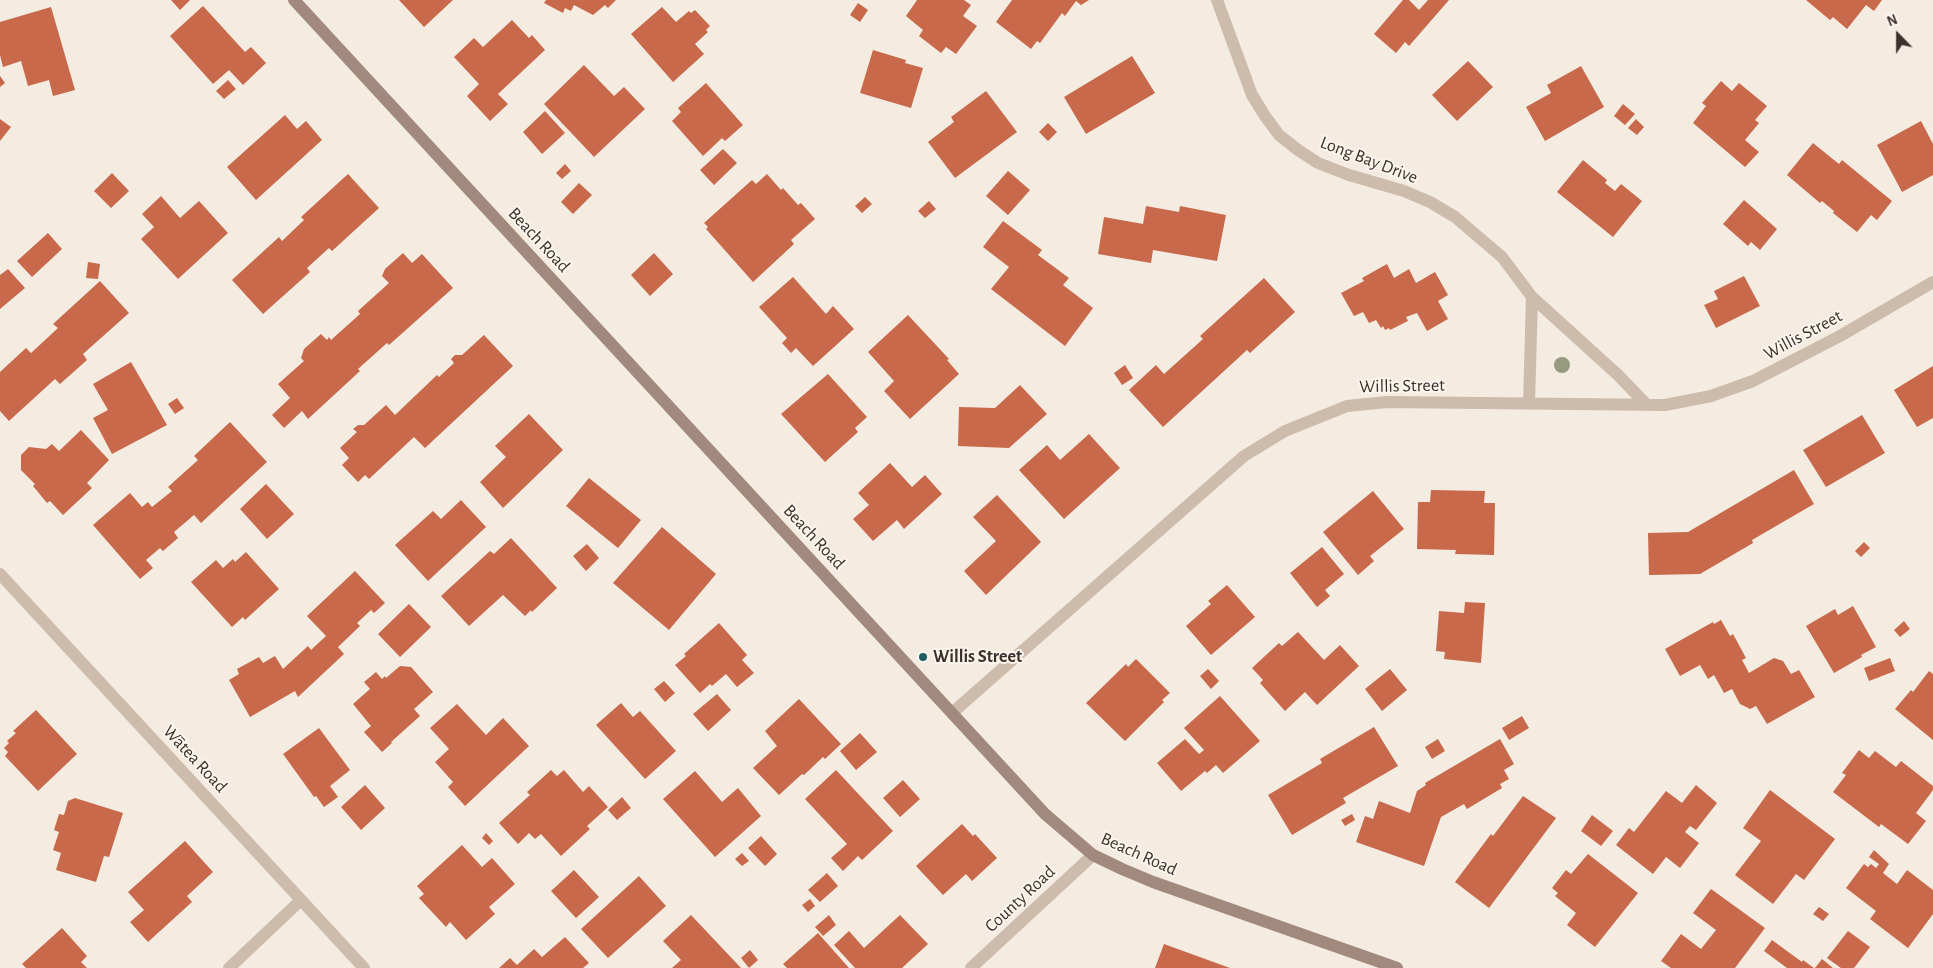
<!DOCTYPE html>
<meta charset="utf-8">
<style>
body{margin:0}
#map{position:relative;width:1933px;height:968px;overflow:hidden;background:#f4ebe1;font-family:"Alegreya Sans",sans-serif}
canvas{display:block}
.north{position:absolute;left:1873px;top:10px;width:50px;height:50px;-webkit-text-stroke:4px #fbf5ee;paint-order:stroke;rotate:338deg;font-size:14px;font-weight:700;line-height:20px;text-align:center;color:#3b302b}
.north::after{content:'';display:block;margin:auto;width:18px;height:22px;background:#3b302b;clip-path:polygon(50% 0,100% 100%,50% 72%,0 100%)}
</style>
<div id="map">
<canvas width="1933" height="968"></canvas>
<div class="north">N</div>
</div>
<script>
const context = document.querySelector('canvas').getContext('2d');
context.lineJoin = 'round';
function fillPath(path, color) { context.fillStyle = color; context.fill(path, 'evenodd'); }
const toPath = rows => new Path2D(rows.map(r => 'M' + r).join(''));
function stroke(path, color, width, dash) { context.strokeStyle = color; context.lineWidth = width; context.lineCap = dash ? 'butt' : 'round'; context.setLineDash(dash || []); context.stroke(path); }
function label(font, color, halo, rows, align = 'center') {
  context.font = font + ' "Alegreya Sans",sans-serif'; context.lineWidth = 4; context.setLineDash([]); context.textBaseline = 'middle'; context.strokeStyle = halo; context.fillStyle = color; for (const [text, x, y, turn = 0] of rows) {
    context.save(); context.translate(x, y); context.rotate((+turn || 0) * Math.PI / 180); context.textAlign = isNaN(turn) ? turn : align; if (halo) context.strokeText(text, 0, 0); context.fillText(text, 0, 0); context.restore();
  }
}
const building = toPath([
 [171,0,190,0,180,10],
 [399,0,453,0,424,27],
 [546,0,616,0,608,8,605,5,593,15,574,5,571,11,565,8,563,13,544,3],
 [917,0,964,0,971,5,963,16,977,26,956,54,946,47,941,53,919,36,923,30,906,16],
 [1012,0,1089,0,1081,5,1076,1,1065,16,1062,13,1040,43,1037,41,1031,49,996,22],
 [1403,0,1409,0,1419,10,1428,0,1449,0,1409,46,1405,42,1396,53,1374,34],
 [1806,0,1882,0,1874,11,1866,5,1847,29,1833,17,1830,20],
 [858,3,868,10,860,22,850,15],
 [203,6,245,52,251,47,266,63,243,85,229,70,213,84,170,36],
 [51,7,75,90,53,96,49,80,28,86,21,61,3,67,0,55,0,22],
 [662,7,676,22,689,11,691,13,695,10,710,26,706,30,708,32,695,44,704,54,673,82,631,34],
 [512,20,529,38,532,35,545,50,498,94,508,104,490,121,467,96,479,84,454,57,474,38,483,47],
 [873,50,906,60,905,63,923,68,911,108,860,93],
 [1132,56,1155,93,1086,134,1064,97],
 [1468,61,1493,87,1457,121,1432,95],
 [584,65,614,96,624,87,645,109,594,157,544,104],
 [1581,66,1604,107,1545,141,1526,107,1551,93,1547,85],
 [0,76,5,83,0,87],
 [228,80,236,89,224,99,216,91],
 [1721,81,1732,91,1739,83,1767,106,1755,120,1759,123,1745,140,1759,152,1745,167,1693,123,1706,106,1702,103],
 [706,83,743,125,725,141,722,138,703,156,672,121,681,112,678,108],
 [986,91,1017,132,955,178,928,142,954,122,951,117],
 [1623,104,1635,114,1625,125,1614,116],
 [545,111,565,133,542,154,523,132],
 [285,115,297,129,306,121,322,140,256,200,227,167],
 [0,119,11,127,0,141],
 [1636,119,1644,127,1637,135,1628,128],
 [1921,121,1933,144,1933,175,1902,192,1877,145],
 [1048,123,1057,132,1048,141,1039,132],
 [1813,143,1839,164,1842,160,1892,201,1877,220,1871,215,1857,232,1833,213,1834,211,1822,201,1820,203,1787,175],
 [723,149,737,163,714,185,700,170],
 [1583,160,1607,180,1605,183,1615,191,1621,184,1642,201,1613,237,1557,192],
 [565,164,571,171,562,179,556,173],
 [1008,171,1030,190,1008,215,986,196],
 [112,173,129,191,111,208,94,191],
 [348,174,379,208,332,251,329,248,307,268,310,272,263,314,232,280,279,237,282,241,304,220,301,217],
 [767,174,781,190,783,188,798,205,801,203,815,219,791,240,794,244,753,282,706,229,708,227,704,223,752,180,756,184],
 [579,183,592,195,573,214,561,202],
 [161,196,180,218,199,201,228,233,178,279,141,239,154,227,142,214],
 [865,197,872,204,862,213,855,206],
 [1744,200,1777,229,1760,250,1751,242,1748,246,1723,224],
 [929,201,936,209,925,218,918,211],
 [1146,206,1179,212,1180,206,1226,215,1217,261,1153,250,1151,263,1098,254,1104,217,1143,224],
 [1003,221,1042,250,1038,255,1069,278,1063,285,1093,308,1065,346,991,289,1009,267,983,247],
 [48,233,62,249,32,277,17,261],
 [403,253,412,263,422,254,453,288,389,345,387,343,358,369,360,371,308,419,302,411,284,428,272,415,290,398,278,384,304,361,301,358,304,349,321,334,327,340,329,337,331,340,360,314,358,311,389,283,382,276,385,269],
 [654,253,673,274,650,296,631,275],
 [88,262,100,264,98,279,86,278],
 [1387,264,1394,278,1409,269,1416,283,1435,272,1448,295,1438,301,1448,319,1427,331,1417,313,1406,317,1408,321,1390,330,1389,328,1385,330,1383,326,1381,328,1376,320,1369,323,1363,312,1354,316,1341,293,1364,281,1362,278],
 [8,269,25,288,0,309,0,275],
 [1744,276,1760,306,1716,328,1704,305,1718,299,1714,291],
 [793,277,826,314,833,306,854,329,813,366,796,348,791,353,782,343,787,338,759,307],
 [1264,278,1295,312,1250,353,1247,350,1163,427,1129,390,1156,365,1164,374,1203,339,1200,336],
 [100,281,129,313,83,354,87,360,60,384,55,379,9,421,0,411,0,372,26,348,31,353,44,341,58,328,53,324],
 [908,315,949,359,947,360,959,374,910,419,884,391,894,381,868,352],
 [484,335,513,366,425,448,414,437,369,479,365,475,358,482,342,465,349,458,340,448,357,432,353,429,358,425,364,425,386,405,395,415,437,375,439,377,454,363,451,359,455,355,462,355],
 [131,362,167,425,112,454,93,418,108,410,93,384],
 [1125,365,1133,378,1122,385,1114,373],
 [1933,366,1933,418,1917,427,1894,390],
 [828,374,867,417,855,428,858,432,825,462,781,414],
 [1020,385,1047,414,1009,448,958,446,959,407,995,408],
 [177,398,184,408,175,414,168,404],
 [529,414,563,450,503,508,480,482,506,457,495,446],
 [1862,415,1885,453,1826,487,1803,450],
 [230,422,267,462,201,523,194,515,174,532,178,538,163,551,160,548,146,560,153,568,140,579,93,525,130,493,142,507,148,502,152,507,172,491,168,487,198,460,194,456],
 [81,430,109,460,87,483,92,488,63,515,50,501,47,503,33,486,35,484,21,470,21,455,29,447,46,449,52,444,59,451],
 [1089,434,1120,468,1064,519,1019,470,1047,445,1060,460],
 [890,463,912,487,925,475,942,494,904,529,897,520,873,541,853,519,869,505,858,493],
 [1794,470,1814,504,1752,540,1753,543,1700,574,1649,575,1648,533,1688,532],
 [589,478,641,520,618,548,566,506],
 [266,484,294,514,267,539,240,509],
 [1431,490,1485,491,1484,503,1495,503,1494,555,1455,554,1456,550,1417,549,1418,502,1430,502],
 [1373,491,1404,529,1370,556,1374,561,1358,575,1323,532],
 [997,495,1041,542,986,595,964,571,996,541,973,517],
 [461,500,486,527,428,581,395,545,433,511,441,519],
 [662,527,716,574,669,630,613,583],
 [511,538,557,588,532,612,531,610,525,616,503,595,469,626,441,596,490,551,494,554],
 [1864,542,1870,548,1861,557,1855,551],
 [587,544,599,558,586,571,573,556],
 [1322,547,1344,574,1325,590,1330,596,1317,607,1290,573],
 [246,552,279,589,245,620,243,617,232,627,191,582,216,560,223,568,233,559,235,562],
 [355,571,385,603,374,613,371,610,357,623,360,626,338,647,344,654,298,697,295,691,250,717,229,680,239,674,237,669,259,657,263,663,275,656,283,669,308,646,311,650,326,636,307,616],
 [1227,585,1255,617,1211,655,1186,626,1211,604,1208,601],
 [1465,602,1485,603,1481,663,1444,659,1445,652,1436,651,1439,611,1464,613],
 [409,604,431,627,400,657,378,634],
 [1853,606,1876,647,1861,655,1862,657,1834,673,1806,626,1835,609,1838,615],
 [1721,620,1730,636,1733,634,1746,658,1742,660,1749,673,1774,658,1783,661,1791,674,1799,670,1815,697,1767,724,1756,706,1750,709,1740,704,1732,689,1724,693,1714,675,1708,679,1700,665,1680,676,1665,649,1713,622,1714,624],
 [1904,621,1910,629,1900,637,1894,630],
 [719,623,747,655,742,660,754,673,737,687,726,674,712,686,710,684,700,693,675,665,686,656,684,654],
 [1298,632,1324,660,1340,645,1359,666,1317,705,1305,692,1285,711,1260,683,1263,680,1252,668,1279,643,1282,646],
 [1890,658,1895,671,1869,681,1864,668],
 [1136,659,1170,693,1162,700,1164,702,1125,741,1086,703,1126,664,1128,667],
 [400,666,411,667,433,692,414,709,420,716,391,742,392,743,382,752,364,732,371,726,353,704,370,689,364,682,376,672,382,679,385,676,386,678],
 [1208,669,1219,681,1211,689,1200,676],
 [1390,669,1407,690,1382,711,1365,689],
 [1929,671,1933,674,1933,740,1895,709,1911,690,1913,692],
 [664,681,675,693,665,702,654,689],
 [717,694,731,710,708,731,693,714],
 [1220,696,1260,741,1223,773,1216,765,1207,773,1205,771,1181,791,1157,763,1185,739,1199,754,1204,750,1184,728],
 [799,699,841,744,825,759,823,757,804,775,802,774,779,795,753,768,777,746,765,731],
 [621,703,633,717,640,711,676,751,645,779,596,725],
 [457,704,486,735,503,718,529,746,465,806,448,787,453,782,435,762,449,749,430,728],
 [36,710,77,754,38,791,5,756,8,752,4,748,9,743,7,741,16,733,13,731],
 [1522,716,1529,728,1509,740,1502,728],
 [1374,727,1398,766,1343,798,1346,803,1292,835,1268,795,1322,763,1320,759],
 [319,728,350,770,330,786,338,797,324,807,316,796,314,797,283,754],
 [860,733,877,752,856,770,840,751],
 [1438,739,1445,751,1432,759,1425,747],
 [1500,739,1514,764,1504,770,1509,779,1500,784,1502,788,1467,809,1464,804,1441,817,1424,866,1356,842,1365,816,1373,819,1379,801,1410,813,1417,791,1426,785,1425,783],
 [1859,750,1869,758,1875,751,1896,767,1901,761,1933,786,1933,790,1916,813,1926,821,1908,844,1881,824,1879,827,1833,792,1846,775,1842,773],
 [551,770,557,776,564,770,583,792,589,786,608,807,587,826,590,829,561,856,541,834,535,839,529,833,518,844,499,823,530,795,527,792],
 [836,770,893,831,862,860,858,856,843,871,831,858,847,844,805,799],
 [695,771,722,802,738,788,761,816,715,857,663,799],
 [903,780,920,799,900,817,883,798],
 [365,785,385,808,361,830,341,807],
 [1696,785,1717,803,1696,830,1690,826,1685,832,1699,843,1680,868,1666,857,1653,874,1616,845,1629,828,1634,832,1666,791,1682,803],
 [1770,790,1835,839,1804,880,1796,874,1773,904,1735,875,1761,841,1743,828],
 [1523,796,1556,818,1489,908,1455,882,1491,834,1493,836],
 [622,797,631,808,617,820,608,810],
 [75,798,123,813,109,857,104,856,96,882,56,870,61,853,53,850,59,832,54,830,59,814,64,815,68,801],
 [1352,814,1355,820,1345,826,1341,820],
 [1592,815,1613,831,1601,846,1581,831],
 [962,824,973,836,975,834,997,858,972,881,966,874,943,895,916,866],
 [486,833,493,841,489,845,482,838],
 [761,836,777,854,765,866,748,848],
 [185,841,213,872,187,896,192,902,148,942,130,922,144,910,128,892],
 [462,845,482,867,492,858,515,884,489,907,495,914,466,940,450,922,446,927,419,898,424,894,417,886],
 [1874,850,1889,864,1883,873,1897,884,1907,870,1933,890,1933,914,1908,948,1870,919,1876,911,1846,888,1864,864,1868,867,1871,864,1876,868,1879,864,1869,857],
 [742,853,749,861,742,866,735,859],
 [1588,854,1638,893,1595,947,1567,925,1576,913,1555,896,1558,893,1552,888,1566,870,1571,874],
 [574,870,599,897,576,918,551,891],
 [827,873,838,886,820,902,808,890],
 [639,876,666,906,608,958,581,929],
 [1711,889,1765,928,1735,968,1671,968,1661,961,1681,934,1701,949,1716,930,1693,913],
 [810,899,815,906,808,912,802,905],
 [1819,907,1829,914,1823,921,1813,914],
 [691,915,741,968,672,968,681,960,663,941],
 [829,915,836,925,823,936,815,927],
 [900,915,928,944,902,968,855,968,834,945,849,931,864,948],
 [62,928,87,956,81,962,87,968,26,968,22,964],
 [1848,931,1870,947,1854,968,1841,968,1827,958],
 [818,933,849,968,787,968,783,964],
 [565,937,589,963,583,968,499,968,510,958,517,965,534,949,542,957],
 [1772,940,1802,962,1803,960,1814,968,1787,968,1764,951],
 [1164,944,1230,968,1155,968],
 [750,950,758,960,749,968,741,958],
 [1822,959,1833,968,1815,968]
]);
const minor = toPath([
 [1217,0,1252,95,1265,116,1279,135,1298,150,1318,163,1349,175,1404,191,1430,202,1455,217,1502,257,1532,297,1618,375,1646,404],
 [1529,404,1532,297],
 [0,574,364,968],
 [952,713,1244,456,1285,431,1347,406,1387,402,1665,405,1711,396,1753,381,1840,336,1933,282],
 [229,968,301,900]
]);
const tertiary = toPath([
 [971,968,1093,855]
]);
const secondary = toPath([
 [294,0,1045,814,1093,855,1122,869,1153,882,1397,968]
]);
const trees = [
 [1562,365]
];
const markers = [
 [923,657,5,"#1f5a5e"]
];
const streetNames = [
 ["Long Bay Drive",1369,160,21],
 ["Beach Road",539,240,47],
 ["Willis Street",1803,335,-28],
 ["Willis Street",1402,386,-1],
 ["Beach Road",814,537,47],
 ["Wātea Road",195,759,47],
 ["Beach Road",1139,854,24],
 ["County Road",1020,899,-43]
];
const poiNames = [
 ["Willis Street",933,657]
];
fillPath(building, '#c8694b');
stroke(minor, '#cdbbac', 12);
stroke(tertiary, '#cdbbac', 12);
stroke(secondary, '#a18a7d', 12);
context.fillStyle = '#969b7f';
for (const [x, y] of trees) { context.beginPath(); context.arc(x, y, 8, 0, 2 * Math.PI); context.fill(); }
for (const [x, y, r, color] of markers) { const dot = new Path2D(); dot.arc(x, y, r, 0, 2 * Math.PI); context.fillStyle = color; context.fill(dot); stroke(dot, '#fbf5ee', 2); }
label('18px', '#3b302b', '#fbf5ee', streetNames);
label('bold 18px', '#3b302b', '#fbf5ee', poiNames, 'left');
</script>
